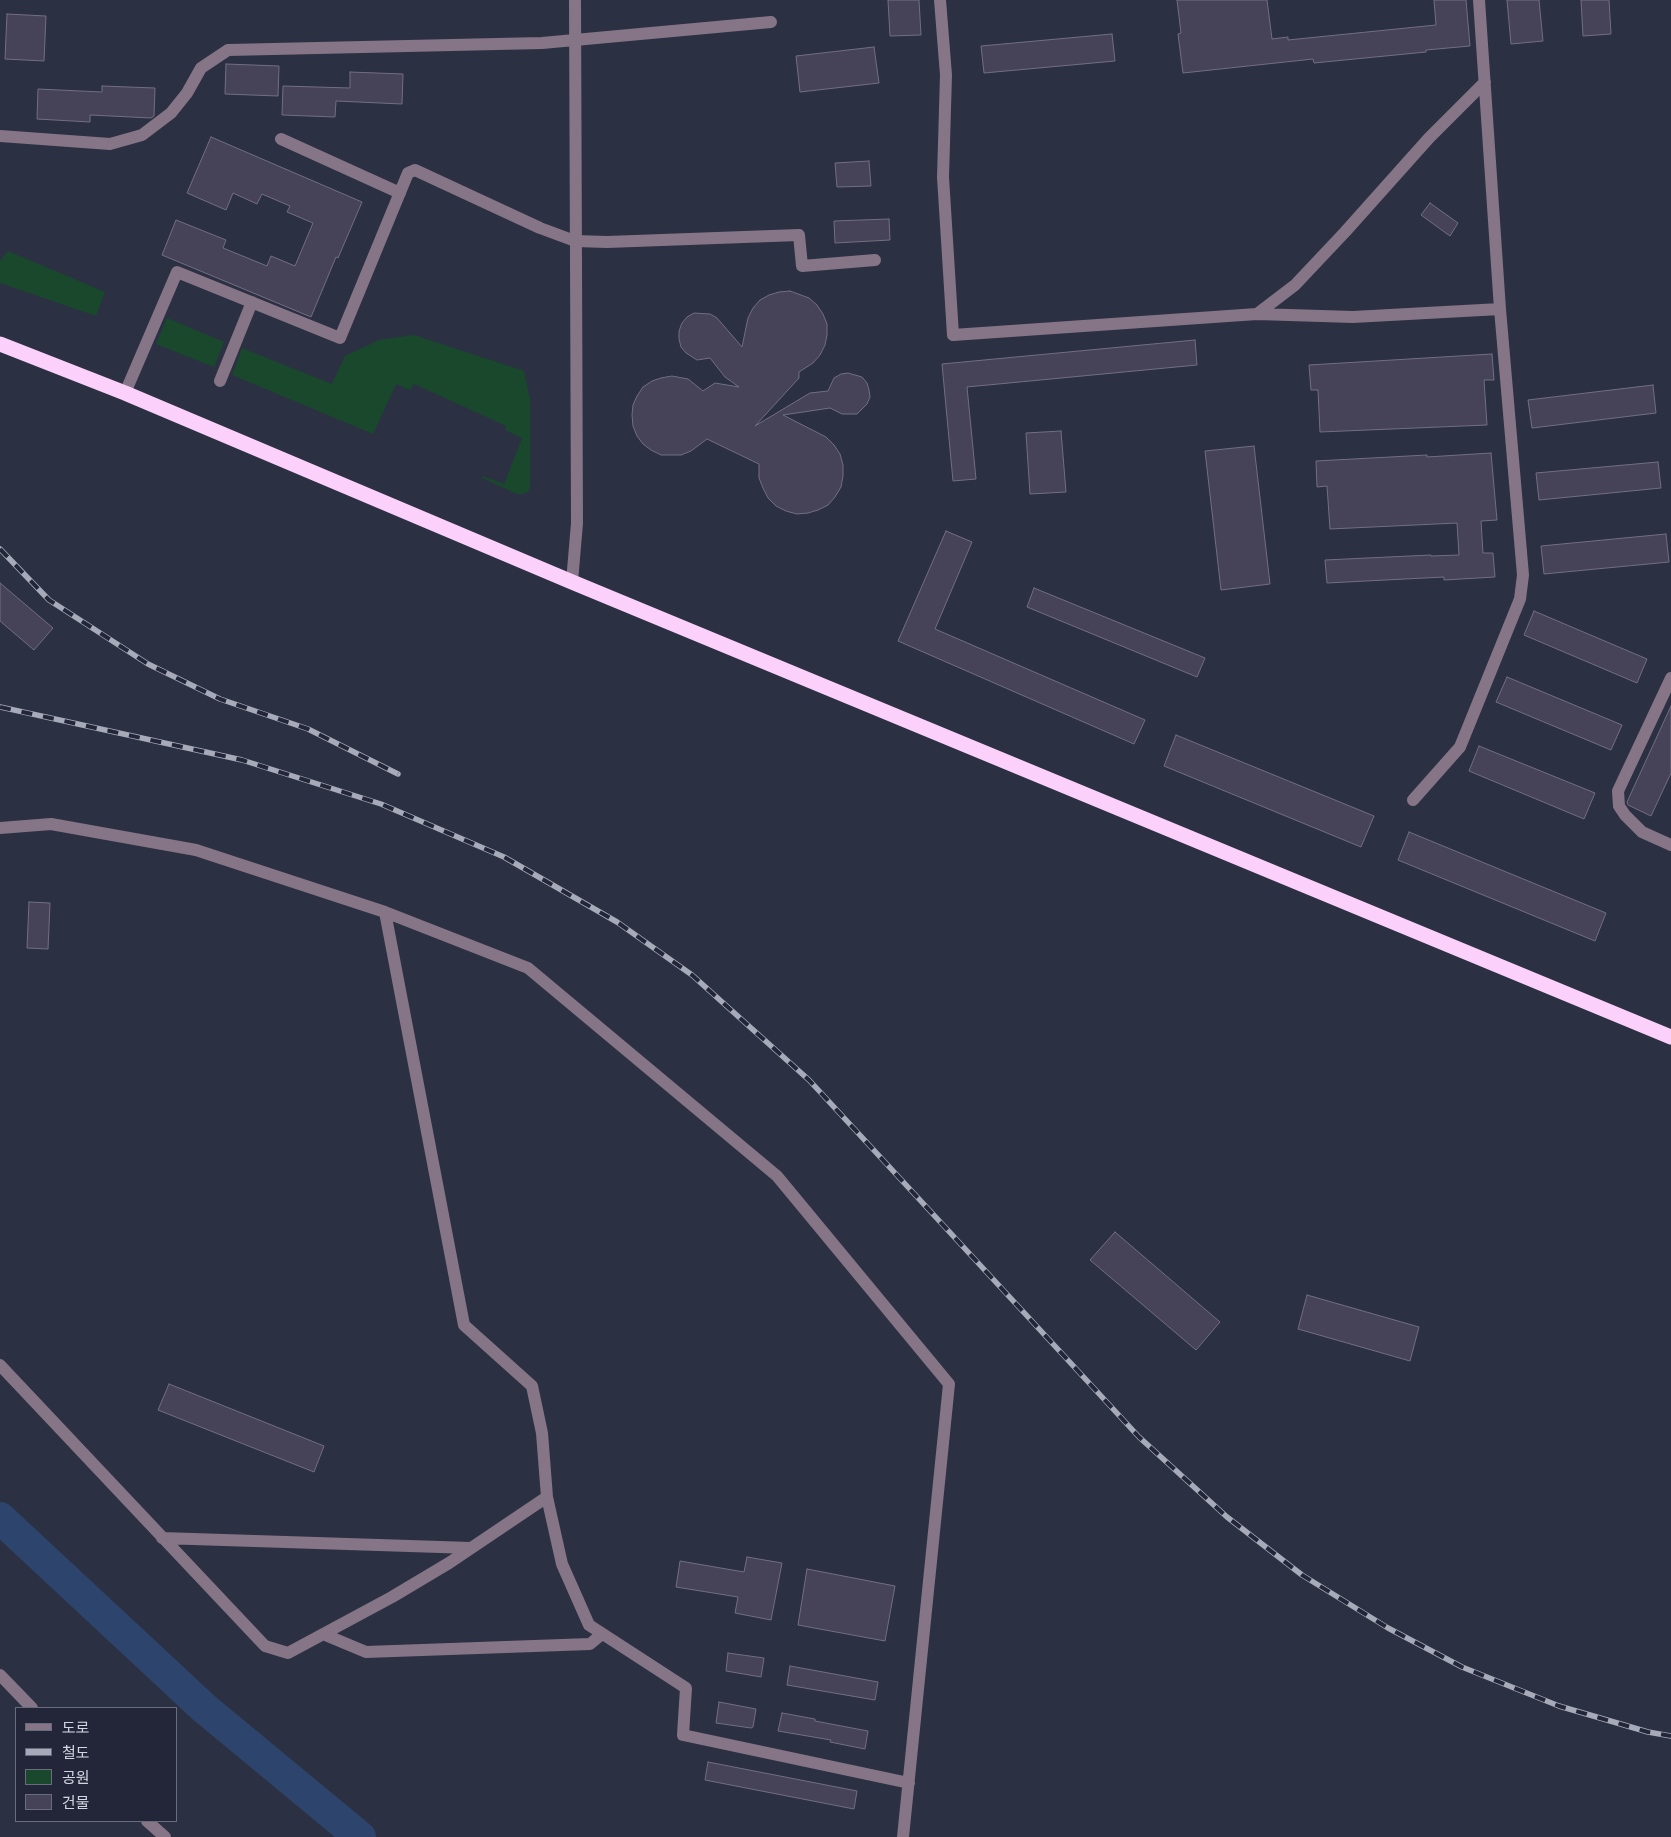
<!DOCTYPE html>
<meta charset="utf-8">
<style>
body{margin:0}
#map{position:relative;width:1671px;height:1837px;overflow:hidden;background:#2c3043;font-family:Mulish,"Noto Sans KR",sans-serif}
canvas{display:block}
.legend{position:absolute;left:15px;top:1707px;width:162px;height:115px;box-sizing:border-box;background:#222638;border:1px solid #696c7c;margin:0;padding:6px 9px;list-style:none;font-size:15px;color:#d3d6e2}
.legend li{display:flex;align-items:center;gap:10px;height:25px}
.legend b{width:25px;border:1px solid #696c7c}
</style>
<div id="map">
<canvas width="1671" height="1837"></canvas>
<ul class="legend">
<li><b style="height:6px;background:#857586"></b>도로</li>
<li><b style="height:6px;background:#a7aab8"></b>철도</li>
<li><b style="height:14px;background:#19482d"></b>공원</li>
<li><b style="height:14px;background:#464257"></b>건물</li>
</ul>
</div>
<script>
const context = document.querySelector('canvas').getContext('2d');
context.lineJoin = 'round';
function fillPath(path, color) { context.fillStyle = color; context.fill(path, 'evenodd'); }
const toPath = rows => new Path2D(rows.map(r => 'M' + r).join(''));
function stroke(path, color, width, dash) { context.strokeStyle = color; context.lineWidth = width; context.lineCap = dash ? 'butt' : 'round'; context.setLineDash(dash || []); context.stroke(path); }
const green = toPath([
 [8,251,105,292,96,316,0,283,0,261],
 [167,318,224,342,214,367,156,344],
 [414,335,524,371,530,399,530,485,529,491,523,494,517,494,482,478,483,476,504,484,522,438,505,430,506,426,414,384,410,390,396,384,373,434,232,375,242,348,332,384,345,356,379,340]
]);
const river = toPath([
 [0,1518,204,1708,360,1837]
]);
const building = toPath([
 [888,0,919,0,921,35,890,36,888,0],
 [1177,0,1267,0,1272,39,1288,37,1288,40,1436,25,1434,0,1466,0,1470,46,1426,50,1426,52,1314,63,1313,59,1183,73,1178,34,1181,33,1177,0],
 [1507,0,1539,0,1543,41,1511,44,1507,0],
 [1581,0,1609,0,1611,34,1583,36,1581,0],
 [7,14,46,16,44,61,5,59,7,14],
 [1112,34,1115,61,984,73,981,46,1112,34],
 [874,47,879,83,800,92,796,56,874,47],
 [226,64,279,66,278,96,225,94,226,64],
 [350,72,403,74,402,104,336,101,335,117,282,115,283,86,350,88,350,72],
 [102,86,155,88,154,116,151,118,90,115,90,122,37,119,38,89,102,92,102,86],
 [211,137,362,202,338,258,336,257,311,317,162,255,176,220,226,240,223,248,267,266,271,256,295,266,313,223,287,212,290,206,262,194,257,204,233,193,226,210,187,193,211,137],
 [869,161,871,186,837,187,835,163,869,161],
 [1430,203,1458,223,1450,236,1421,215,1430,203],
 [889,219,890,240,835,243,834,221,889,219],
 [790,291,809,298,817,305,823,314,827,324,827,335,825,345,820,355,813,363,799,372,799,378,755,426,810,393,828,391,834,378,841,374,848,373,862,377,867,383,869,390,870,397,867,404,857,414,842,414,830,408,783,415,826,437,834,445,840,454,843,465,843,476,841,487,835,497,828,505,818,510,808,513,797,514,786,511,776,506,768,498,763,488,759,478,759,464,707,439,691,451,681,455,661,455,651,450,643,444,637,436,633,426,632,415,633,405,637,396,643,387,652,381,661,378,672,376,688,379,703,391,715,383,739,387,725,377,710,358,697,360,686,353,681,347,679,339,679,331,682,323,687,317,694,313,710,314,717,318,742,347,748,318,753,308,760,300,769,295,779,292,790,291],
 [1195,340,1197,365,967,387,976,479,953,481,942,364,1195,340],
 [1492,354,1494,380,1484,380,1487,425,1320,432,1318,390,1311,390,1309,365,1492,354],
 [1653,385,1656,413,1532,428,1528,400,1653,385],
 [1061,431,1066,492,1030,494,1026,433,1061,431],
 [1254,446,1270,584,1221,590,1205,451,1254,446],
 [1491,453,1497,520,1481,521,1483,553,1493,553,1495,577,1444,580,1444,577,1327,583,1325,560,1431,555,1431,556,1459,555,1457,523,1330,529,1327,486,1317,487,1316,461,1427,455,1427,457,1491,453],
 [1658,462,1661,488,1539,500,1536,473,1658,462],
 [946,531,972,542,935,629,1145,720,1134,744,898,641,946,531],
 [1666,534,1669,562,1544,574,1541,546,1666,534],
 [0,583,53,628,34,650,0,621,0,583],
 [1034,588,1205,658,1197,677,1027,607,1034,588],
 [1534,611,1647,659,1637,683,1524,635,1534,611],
 [1507,677,1622,725,1611,750,1496,702,1507,677],
 [1671,706,1671,773,1651,816,1628,805,1627,802,1671,706],
 [1176,735,1374,816,1361,847,1164,766,1176,735],
 [1479,746,1595,793,1584,819,1469,771,1479,746],
 [1409,832,1606,913,1595,941,1398,860,1409,832],
 [29,902,50,903,48,949,27,948,29,902],
 [1115,1232,1220,1322,1196,1350,1090,1260,1115,1232],
 [1307,1295,1419,1327,1410,1361,1298,1329,1307,1295],
 [169,1384,324,1446,314,1472,158,1410,169,1384],
 [747,1557,782,1563,771,1620,735,1613,738,1597,676,1587,680,1561,744,1572,747,1557],
 [807,1569,895,1586,885,1641,798,1625,807,1569],
 [728,1653,764,1658,761,1677,726,1671,728,1653],
 [790,1666,878,1682,875,1700,787,1685,790,1666],
 [719,1702,756,1709,753,1727,751,1728,716,1723,719,1702],
 [782,1713,815,1719,815,1721,868,1731,865,1749,830,1742,831,1740,778,1731,782,1713],
 [708,1762,857,1791,854,1809,705,1780,708,1762]
]);
const minor = toPath([
 [940,0,946,75,943,177,953,335,1257,314,1353,317,1500,309],
 [0,136,110,144,142,135,171,113,187,93,201,68,228,50,542,43,771,22],
 [281,139,400,193],
 [1257,314,1295,285,1345,232,1429,138,1485,82],
 [220,381,252,302],
 [125,393,177,272,340,338,408,173,415,170,540,228,575,241,607,242,799,235,802,266,875,260],
 [572,582,577,523,575,0],
 [1671,678,1618,791,1619,806,1625,815,1642,832,1671,845],
 [1413,800,1460,747,1520,599,1523,575,1500,309,1479,0],
 [0,828,51,824,196,850,385,912,528,968,777,1176,949,1384,903,1837],
 [385,912,464,1325,532,1386,542,1433,547,1497,562,1564,589,1625,686,1688,683,1735,909,1783],
 [0,1365,265,1646,288,1653,392,1597,449,1563,547,1497],
 [162,1538,471,1548],
 [323,1634,366,1652,590,1644,602,1634],
 [0,1675,32,1708],
 [147,1821,165,1837]
]);
const highway = toPath([
 [0,344,125,393,572,582,1671,1037]
]);
const rail = toPath([
 [0,549,49,600,148,664,220,699,308,729,398,774],
 [0,707,242,760,381,804,504,857,617,922,692,975,809,1080,1139,1437,1227,1517,1302,1575,1388,1628,1462,1667,1559,1706,1648,1732,1671,1736]
]);
fillPath(green, '#19482d');
stroke(river, '#2d456c', 32);
fillPath(building, '#464257');
stroke(building, '#726e84', 1);
stroke(minor, '#857586', 12);
stroke(highway, '#fbd1fc', 15);
stroke(rail, '#a7aab8', 5.5);
stroke(rail, '#222638', 4, [11]);
</script>
